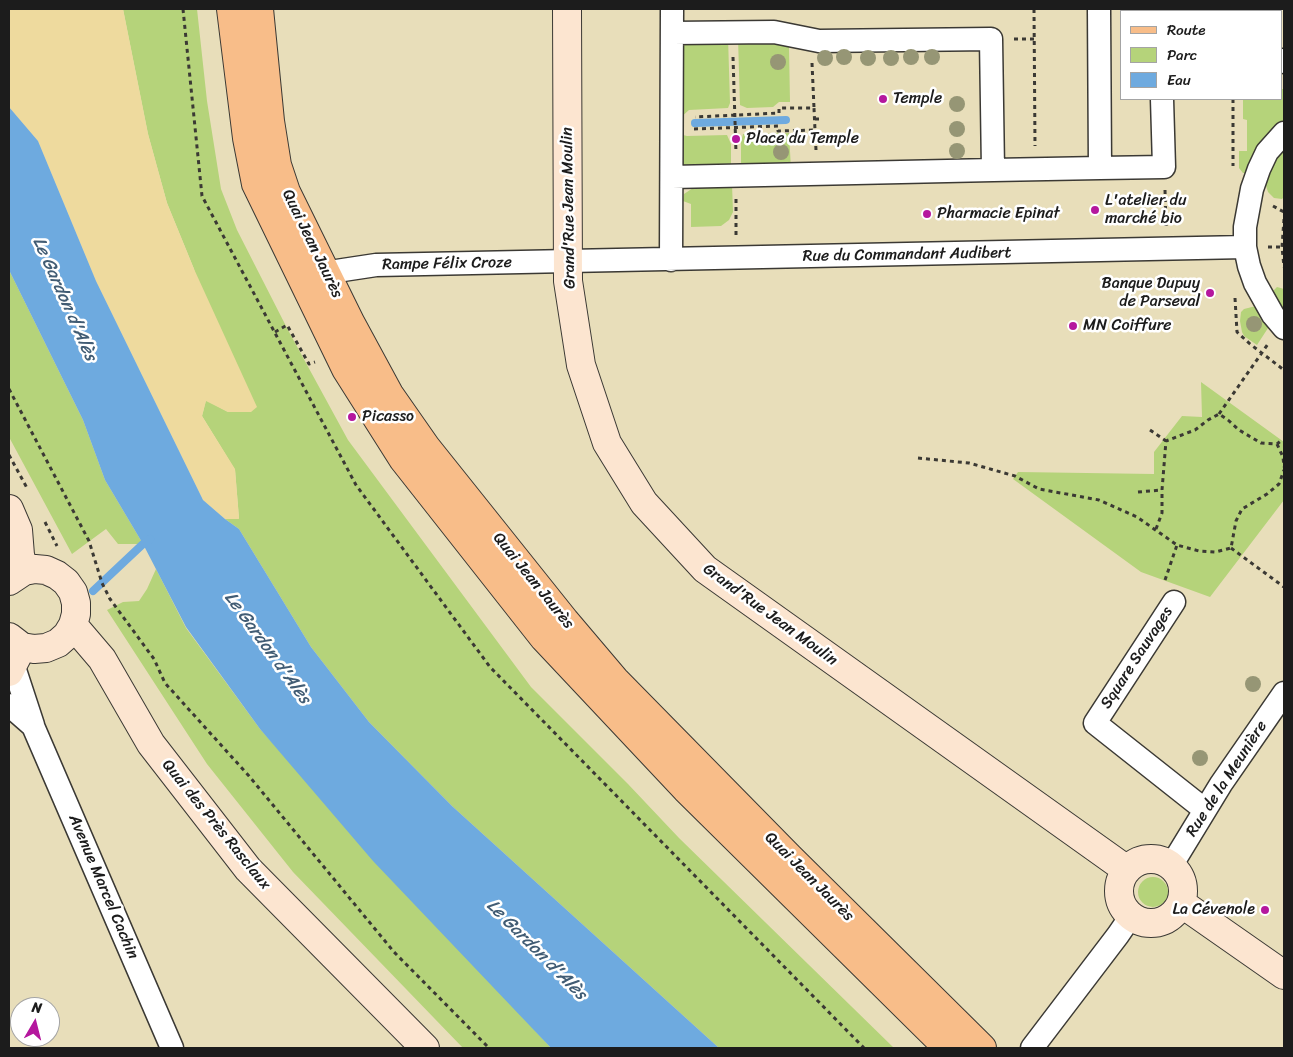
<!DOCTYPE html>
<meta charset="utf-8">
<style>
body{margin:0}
#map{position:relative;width:1293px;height:1057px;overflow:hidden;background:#e8deba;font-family:Sriracha,sans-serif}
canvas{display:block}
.frame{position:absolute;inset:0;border:10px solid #1c1c1c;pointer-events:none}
.legend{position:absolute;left:1120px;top:10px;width:162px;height:90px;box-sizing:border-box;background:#fff;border:1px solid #a4a4a4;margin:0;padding:6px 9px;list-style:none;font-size:15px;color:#1c1c1c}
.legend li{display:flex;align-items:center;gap:10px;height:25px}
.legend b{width:25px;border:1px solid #a4a4a4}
.north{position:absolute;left:10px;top:997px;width:50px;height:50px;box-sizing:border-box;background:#fff;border:1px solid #a4a4a4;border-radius:50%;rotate:8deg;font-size:14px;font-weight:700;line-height:20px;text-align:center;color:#1c1c1c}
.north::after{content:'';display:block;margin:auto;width:18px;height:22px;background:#b5179e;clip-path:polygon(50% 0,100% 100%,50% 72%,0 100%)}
</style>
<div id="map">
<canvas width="1293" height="1057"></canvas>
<div class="frame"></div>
<ul class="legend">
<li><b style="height:6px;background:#f8bd89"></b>Route</li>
<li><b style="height:14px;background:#b5d37a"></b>Parc</li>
<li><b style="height:14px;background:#6eaadf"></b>Eau</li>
</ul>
<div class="north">N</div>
</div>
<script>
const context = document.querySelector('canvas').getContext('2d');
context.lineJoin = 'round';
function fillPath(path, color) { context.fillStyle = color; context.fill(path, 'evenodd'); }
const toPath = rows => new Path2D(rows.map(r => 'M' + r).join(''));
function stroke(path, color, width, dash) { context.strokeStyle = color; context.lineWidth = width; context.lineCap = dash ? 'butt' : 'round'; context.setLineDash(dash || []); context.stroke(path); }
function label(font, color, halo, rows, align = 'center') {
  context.font = font + ' Sriracha,sans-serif'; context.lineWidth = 5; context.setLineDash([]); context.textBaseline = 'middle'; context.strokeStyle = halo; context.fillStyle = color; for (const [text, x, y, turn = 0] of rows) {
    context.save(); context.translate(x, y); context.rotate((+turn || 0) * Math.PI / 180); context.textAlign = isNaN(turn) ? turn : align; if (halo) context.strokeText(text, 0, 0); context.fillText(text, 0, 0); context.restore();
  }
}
const green = toPath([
 [123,9,197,9,207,101,221,189,237,230,288,330,348,440,531,687,628,784,679,838,894,1048,719,1048,452,806,369,722,311,647,239,529,225,519,239,518,235,470,202,416,206,400,228,412,194,269,167,203,148,134],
 [728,37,730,103,728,108,689,110,679,119,683,47,685,44],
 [738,38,786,44,789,47,790,102,779,102,773,107,747,108,740,105],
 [1282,89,1284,89,1284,123,1247,173,1243,173,1239,168,1239,151,1247,151,1247,120,1243,119,1243,99,1282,99],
 [680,130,683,135,687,136,727,135,731,144,731,171,690,169,683,165,681,163],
 [789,133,791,169,741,170,741,142,743,134],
 [1284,147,1284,197,1282,199,1274,198,1268,192,1264,180,1278,155],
 [732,184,733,212,729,220,721,226,691,227,691,204,683,201,684,194,696,186],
 [9,270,83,420,105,480,143,544,118,544,106,529,72,554,9,437],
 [1277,287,1284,289,1284,316,1272,292],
 [1256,306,1270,325,1257,345,1244,336,1242,332,1240,321,1241,312,1244,309],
 [1201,382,1284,442,1284,500,1210,597,1141,572,1013,479,1018,472,1154,474,1154,452,1182,416,1202,417],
 [156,569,186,628,260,729,551,1048,463,1048,293,872,207,764,107,610,123,602,139,601,147,589],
 '1138 892a15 15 0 1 1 30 0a15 15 0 1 1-30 0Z'
]);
const sand = toPath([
 [9,9,123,9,148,134,167,203,194,269,257,407,251,412,228,412,206,401,202,416,235,469,239,519,225,519,203,500,96,281,38,141,9,107]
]);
const water = toPath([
 [9,107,38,141,96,281,203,500,225,519,239,529,311,647,369,722,452,806,719,1048,551,1048,373,861,260,729,186,627,143,544,105,480,83,420,9,270]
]);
const stream = toPath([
 [695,123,786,120],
 [93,591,143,544,150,539]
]);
const path = toPath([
 [183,9,202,196,356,485,490,667,864,1048],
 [1034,9,1035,146],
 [1014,39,1034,39],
 [733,57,736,153],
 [812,63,814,108],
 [1233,99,1233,166],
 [815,119,821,119],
 [694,129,778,126,778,131,815,130,814,108,779,108,779,113,695,117],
 [815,130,816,150],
 [1165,190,1166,226],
 [736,199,736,235],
 [1273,206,1284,212],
 [1284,219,1282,247,1284,267],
 [1268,247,1282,247],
 [1235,298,1237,332,1250,344,1284,370],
 [275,332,287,325,309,364,315,362],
 [9,389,89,541,102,583,110,599,154,659,165,683,249,776,394,952,489,1048],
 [1219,414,1268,344],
 [1150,430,1166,441],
 [1277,444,1283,457,1284,467],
 [9,455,27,488],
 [918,458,969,463,1015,476,1039,489,1099,500,1137,517,1177,545,1199,551,1215,552,1231,548,1236,521,1242,509,1267,494,1279,484,1284,470],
 [1138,492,1162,490],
 [45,522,57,546],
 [1156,529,1162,513,1162,490,1166,441,1195,430,1208,420,1219,414,1228,420,1239,430,1261,443,1277,444,1282,440],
 [1231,548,1284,587],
 [1165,580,1177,545]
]);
const street = toPath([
 [1099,9,1100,168,1164,167,1162,99],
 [1141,9,1145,11],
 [1218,11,1226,9],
 [1282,60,1284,62],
 [1284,133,1267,152,1259,169,1252,189,1245,227,1245,247,1249,266,1255,283,1273,315,1284,328],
 [993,170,1100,168],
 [672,177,993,170,991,39,819,41,774,32,673,33],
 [671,260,672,9],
 [310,275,376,265,1245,247],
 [1174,602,1095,723,1205,810],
 [13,664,33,725],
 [9,705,33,726,172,1048],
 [1171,866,1221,784,1284,693],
 [1032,1048,1118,935,1131,916]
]);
const secondary = toPath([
 [567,9,568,281,581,365,607,443,644,503,705,569,1127,870],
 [9,509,18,530,20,555,24,571],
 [9,581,24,571,35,569,46,570,57,575,66,582,73,592,76,603,76,614,73,625,67,635,58,643,46,648,34,649,22,647,9,637],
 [73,625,102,659,151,744,248,869,425,1048],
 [9,672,22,647],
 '1119 891a32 32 0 1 1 64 0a32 32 0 1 1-64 0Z',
 [1181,903,1284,975]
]);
const primary = toPath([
 [231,9,247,138,256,184,346,369,403,459,544,638,686,789,948,1048],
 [259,9,270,121,277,165,286,192,350,322,389,394,426,447,565,621,615,680,789,857,982,1048]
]);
const trees = [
 [844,57],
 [911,57],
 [932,57],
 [825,58],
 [868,58],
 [891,58],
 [778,62],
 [957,104],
 [957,129],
 [957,151],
 [781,152],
 [1254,324],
 [1253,684],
 [1200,758]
];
const markers = [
 [883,99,5,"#b5179e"],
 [736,139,5,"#b5179e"],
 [1095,210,5,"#b5179e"],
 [927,214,5,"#b5179e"],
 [1210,293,5,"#b5179e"],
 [1073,326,5,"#b5179e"],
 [352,417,5,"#b5179e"],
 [1265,910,5,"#b5179e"]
];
const poiNames = [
 ["Temple",893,99],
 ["Place du Temple",746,139],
 ["L'atelier du",1105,201],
 ["marché bio",1105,219],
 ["Pharmacie Epinat",937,214],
 ["Banque Dupuy",1200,284,"right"],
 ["de Parseval",1200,302,"right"],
 ["MN Coiffure",1083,326],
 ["Picasso",362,417],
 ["La Cévenole",1255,910,"right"]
];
const streetNames = [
 ["Grand'Rue Jean Moulin",569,208,-91],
 ["Quai Jean Jaurès",312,244,64],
 ["Rue du Commandant Audibert",907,255,-1],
 ["Rampe Félix Croze",447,264,-1],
 ["Quai Jean Jaurès",533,581,51],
 ["Grand'Rue Jean Moulin",770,615,36],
 ["Square Sauvages",1137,658,-57],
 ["Rue de la Meunière",1227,779,-57],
 ["Quai des Près Rasclaux",216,825,51],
 ["Quai Jean Jaurès",809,877,45],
 ["Avenue Marcel Cachin",103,887,67]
];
const waterNames = [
 ["Le Gardon d'Alès",64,299,66],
 ["Le Gardon d'Alès",267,648,54],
 ["Le Gardon d'Alès",536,950,45]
];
fillPath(green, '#b5d37a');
fillPath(sand, '#eeda9e');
fillPath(water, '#6eaadf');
stroke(stream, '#6eaadf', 8);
stroke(street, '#3b3934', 25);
stroke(secondary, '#3b3934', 30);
stroke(primary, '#3b3934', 30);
stroke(path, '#3b3934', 3, [4, 4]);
stroke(street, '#fff', 22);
stroke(secondary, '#fce5d0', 28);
stroke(primary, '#f8bd89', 28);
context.fillStyle = '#969675';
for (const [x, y] of trees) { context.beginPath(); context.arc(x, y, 8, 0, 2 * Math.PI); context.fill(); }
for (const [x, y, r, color] of markers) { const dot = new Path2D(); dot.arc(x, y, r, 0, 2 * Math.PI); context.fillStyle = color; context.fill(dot); stroke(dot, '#fff', 2); }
label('16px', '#1c1c1c', '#fff', poiNames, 'left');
label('16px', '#1c1c1c', '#fff', streetNames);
label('italic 18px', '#415c74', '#fff', waterNames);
</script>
